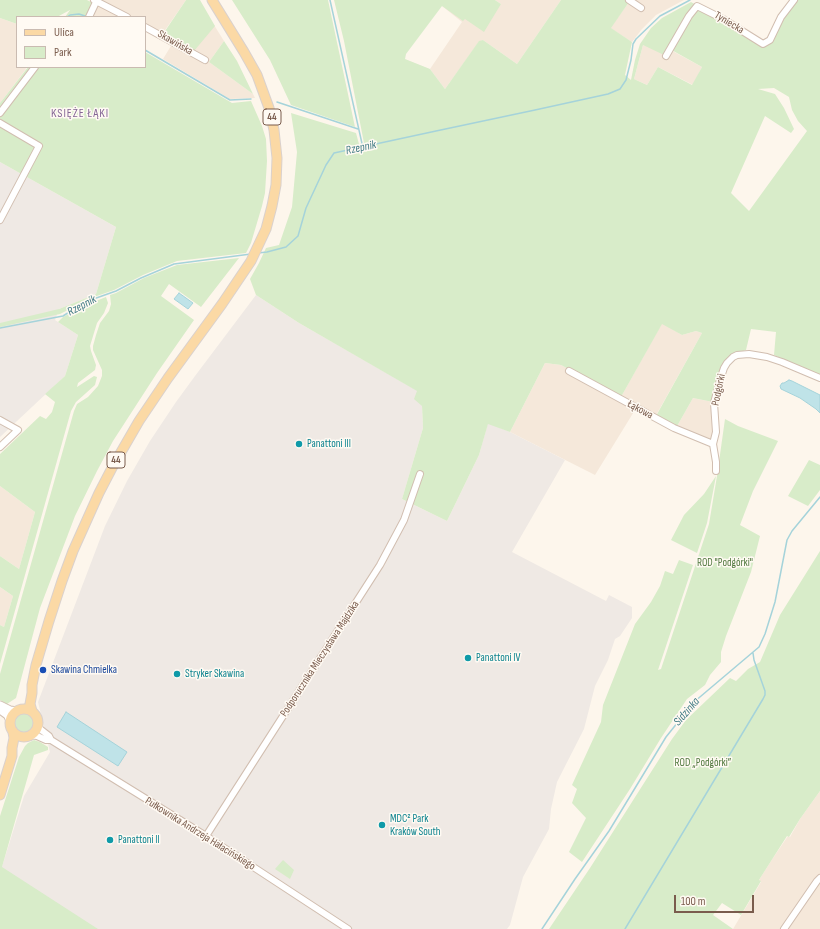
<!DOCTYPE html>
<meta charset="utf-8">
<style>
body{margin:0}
#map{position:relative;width:820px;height:929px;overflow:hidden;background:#fdf6ec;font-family:"Sofia Sans Condensed",sans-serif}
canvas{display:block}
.legend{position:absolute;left:16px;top:16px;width:130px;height:52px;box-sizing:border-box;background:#fffaf3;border:1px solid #cabbb1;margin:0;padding:5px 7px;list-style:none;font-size:12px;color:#7a5c4d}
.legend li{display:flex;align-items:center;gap:8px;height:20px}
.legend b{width:20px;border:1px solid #cabbb1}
.scale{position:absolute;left:674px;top:895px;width:80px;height:18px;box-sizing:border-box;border:2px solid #7a5c4d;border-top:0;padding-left:5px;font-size:12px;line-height:14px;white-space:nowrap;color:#7a5c4d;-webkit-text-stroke:3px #fffaf3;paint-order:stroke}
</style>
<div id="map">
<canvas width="820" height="929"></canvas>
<ul class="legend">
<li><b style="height:5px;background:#fbd9a5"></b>Ulica</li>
<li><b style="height:11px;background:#d8ecc9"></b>Park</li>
</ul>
<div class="scale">100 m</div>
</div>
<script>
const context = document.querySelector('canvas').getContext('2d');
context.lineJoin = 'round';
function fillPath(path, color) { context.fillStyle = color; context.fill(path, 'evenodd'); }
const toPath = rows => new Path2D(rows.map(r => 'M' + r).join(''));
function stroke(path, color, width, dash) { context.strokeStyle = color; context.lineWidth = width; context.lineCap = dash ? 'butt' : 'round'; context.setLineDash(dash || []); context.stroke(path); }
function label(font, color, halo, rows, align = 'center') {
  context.font = font + ' "Sofia Sans Condensed",sans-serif'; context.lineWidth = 3; context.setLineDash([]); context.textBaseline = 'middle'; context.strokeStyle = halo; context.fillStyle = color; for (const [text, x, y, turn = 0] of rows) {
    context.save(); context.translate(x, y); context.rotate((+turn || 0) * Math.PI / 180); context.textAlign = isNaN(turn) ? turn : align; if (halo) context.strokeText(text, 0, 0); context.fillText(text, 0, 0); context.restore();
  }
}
const residential = toPath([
 [96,0,186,0,161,36,145,28,145,17,92,17],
 [495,0,561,0,517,64,483,40,479,42,445,89,430,69,462,22,442,6,501,4],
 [626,0,684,0,656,15,642,29,632,42,610,28,629,2],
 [0,18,17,24,17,67,25,67,26,69,0,103],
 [214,25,224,41,209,62,253,94,255,98,230,99,163,59,174,41],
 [643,45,667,48,702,67,693,85,658,67,647,85,634,79],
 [662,323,682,335,696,331,702,333,654,419,635,410,595,475,510,432,545,363,561,365,621,397],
 [693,398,713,402,714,438,710,441,676,428],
 [0,486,35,512,19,569,0,556],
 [0,587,13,596,4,627,0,625],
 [820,791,820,929,733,929,761,882,759,880,773,858,788,836,790,837,800,819]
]);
const industrial = toPath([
 [0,162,116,227,96,294,59,309,55,320,78,335,65,376,0,437],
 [256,295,299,323,418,391,422,406,423,428,402,499,447,521,479,455,488,423,510,432,565,460,512,552,606,601,609,595,632,607,632,618,620,636,615,639,608,660,595,686,584,729,557,782,551,809,549,829,523,877,510,925,507,929,0,929,0,873,24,796,50,752,38,702,105,526,127,481,150,441,176,402,195,376]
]);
const green = toPath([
 [0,0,87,0,91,2,93,7,88,17,65,17,70,10,57,17,17,17,17,24,0,18],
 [186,0,200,0,215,26,194,51,163,34],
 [232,0,328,0,355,127,291,105,270,60],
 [334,0,495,0,501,4,484,32,465,19,463,21,442,6,406,54,405,59,430,69,445,89,479,41,483,40,517,64,561,0,626,0,629,2,611,28,632,42,625,75,631,80,635,60,640,44,651,28,662,18,691,2,729,24,764,45,770,44,782,22,784,16,795,0,820,0,820,376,774,355,776,332,751,329,746,350,729,356,725,361,713,402,693,398,676,428,656,416,702,333,696,331,682,335,662,324,621,397,561,365,545,363,510,432,488,424,479,455,447,521,402,499,423,428,422,406,414,399,417,391,299,323,256,295,250,279,259,263,266,248,279,245,292,207,297,152,291,113,356,133,359,144,364,143,344,41],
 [643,45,664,55,668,48,702,67,692,85,658,67,647,85,634,79],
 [774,88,789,97,792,110,798,121,807,131,749,211,731,193,765,116,791,133,794,129,784,108,775,94,758,89],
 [224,41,237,61,253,94,209,62],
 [145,52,232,103,251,101,262,126,266,139,267,161,265,193,262,206,251,243,246,253,177,261,143,275,114,290,94,297,60,314,0,327,0,323,59,309,96,294,116,227,0,162,0,103,28,67,145,67],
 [239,258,201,307,169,284,161,296,194,320,157,373,113,441,97,471,75,516,40,608,16,698,7,704,0,700,0,674,74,411,77,404,88,397,98,386,102,376,102,370,93,350,93,346,96,335,100,323,109,311,111,304,110,295,116,293,144,278,177,265],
 [106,297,108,303,104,313,97,323,90,346,91,351,96,365,95,370,78,383,77,387,94,376,97,377,95,385,76,402,71,411,0,664,0,625,4,627,13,596,0,587,0,556,19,569,35,512,0,486,0,454,40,416,46,419,52,412,55,402,45,394,65,376,78,335,58,322,63,317,86,305],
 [725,419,738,426,778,441,753,491,740,525,760,536,751,572,726,636,721,652,721,662,710,675,705,685,687,699,661,738,630,789,582,862,569,852,586,818,572,803,577,789,572,785,601,722,603,705,635,624,651,602,660,586,665,571,673,574,679,560,693,565,658,670,661,669,709,524,717,476],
 [809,460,820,465,820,490,808,506,788,496],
 [716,476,707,523,697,553,671,540,684,515,704,494],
 [820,551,820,791,800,819,789,837,787,836,759,880,761,881,741,915,722,903,713,915,733,929,549,929,590,868,672,739,686,720,730,678,736,681,748,669,760,662,780,615],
 '14 723a10 10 0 1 1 20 0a10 10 0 1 1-20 0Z',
 [34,740,40,742,48,747,48,750,34,755,2,867,98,929,0,929,0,816,19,757,25,746,28,743],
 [283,860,294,870,290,879,275,869]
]);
const water = toPath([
 [179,293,193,303,188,309,174,299,179,293],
 [789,380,792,381,820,395,820,413,816,409,800,398,781,389,780,386,782,383,784,383,789,380],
 [66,712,127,752,118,766,57,727,66,712]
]);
const stream = toPath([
 [330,0,363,148],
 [67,17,70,15,79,14,85,16],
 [145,50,230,100,251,99],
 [277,102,358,129],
 [258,253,267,252,286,247,298,236,306,208,326,165,334,153,436,131,535,110,608,94,620,89,626,80,631,60,633,44,636,39,660,16,690,0],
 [0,328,63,316,85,302,116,291,141,278,174,264,251,254],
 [542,929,575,879,609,831,666,737,694,702,759,647,765,634,775,602,787,540,792,531,820,497],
 [625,929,763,699,765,695,765,691,754,660,753,653]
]);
const minor = toPath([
 [94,0,127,17],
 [629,0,641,8],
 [89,17,97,0],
 [145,27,205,60],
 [666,56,689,16,697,6,723,19,763,44,770,40,781,17,794,0],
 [0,113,35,67],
 [0,123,39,146,0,220],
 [569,371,674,428,713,444],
 [0,420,18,430,0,447],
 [716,471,716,462,713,444,716,432,714,403,720,380,724,368,727,363,733,357,737,355,749,354,767,357,782,362,820,378],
 [38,725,40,729,49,736,51,740,59,745,206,836,348,929],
 [31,735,37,736,46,740,51,740],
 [206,836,380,565,404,520,420,474],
 [784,929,817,881,820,878]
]);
const tertiary = toPath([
 [0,705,10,710,17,711],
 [0,710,7,715,10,720]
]);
const primary = toPath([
 '10 723a14 14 0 1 1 28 0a14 14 0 1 1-28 0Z',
 [32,711,30,704,32,693,32,685,36,665,49,621,62,581,73,551,99,493,113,466,139,421,168,378,222,304,251,261,266,229,272,206,276,185,277,158,274,130,269,108,257,75,244,52,212,0],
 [0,795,12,756,12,748,14,738,13,732]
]);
const markers = [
 [299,444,4,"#0f9aa8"],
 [468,658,4,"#0f9aa8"],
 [43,670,4,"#1a4fb4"],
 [177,674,4,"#0f9aa8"],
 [382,825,4,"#0f9aa8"],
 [110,840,4,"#0f9aa8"]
];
const shields = [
 [272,117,18],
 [116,460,18]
];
const shieldNames = [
 ["44",272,117],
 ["44",116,460]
];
const streetNames = [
 ["Tyniecka",729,23,31],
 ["Skawińska",175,43,30],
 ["Podgórki",719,390,-78],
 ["Łąkowa",640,410,28],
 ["Podporucznika Mieczysława Majdzika",320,659,-57],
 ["Pułkownika Andrzeja Hałacińskiego",200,834,32]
];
const cultureNames = [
 ["Panattoni III",307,444],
 ["Panattoni IV",476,658],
 ["Stryker Skawina",185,674],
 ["MDC² Park",390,819],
 ["Kraków South",390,832],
 ["Panattoni II",118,840]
];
const parkNames = [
 ["ROD \"Podgórki\"",725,563],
 ["ROD „Podgórki”",703,763]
];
const transitNames = [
 ["Skawina Chmielka",51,670]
];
const neighbourhoodNames = [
 ["KSIĘŻE ŁĄKI",80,114]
];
const waterNames = [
 ["Rzepnik",361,148,-12],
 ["Rzepnik",82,306,-28],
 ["Sidzinka",687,712,-49]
];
fillPath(residential, '#f5e8da');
fillPath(industrial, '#efe9e4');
fillPath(green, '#d8ecc9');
fillPath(water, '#bfe3e8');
stroke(water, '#a5d3da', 1);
stroke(stream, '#a5d3da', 1.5);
stroke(minor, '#d1beb0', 8);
stroke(tertiary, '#d1beb0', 9);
stroke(primary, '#dad1cd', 11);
stroke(minor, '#fff', 6);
stroke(tertiary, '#fff', 7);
stroke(primary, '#fbd9a5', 9);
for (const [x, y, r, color] of markers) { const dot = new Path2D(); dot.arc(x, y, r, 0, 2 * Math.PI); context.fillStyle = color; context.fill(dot); stroke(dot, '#fffaf3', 1.5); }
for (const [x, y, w] of shields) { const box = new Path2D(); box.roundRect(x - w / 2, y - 8, w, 16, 3); context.fillStyle = '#fffaf3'; context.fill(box); stroke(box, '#7a5c4d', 1); }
label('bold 10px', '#7a5c4d', null, shieldNames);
label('11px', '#7a5c4d', '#fffaf3', streetNames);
label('11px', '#0d838f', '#fffaf3', cultureNames, 'left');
label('11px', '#537a41', '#fffaf3', parkNames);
label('11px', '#164399', '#fffaf3', transitNames, 'left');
context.letterSpacing = '1px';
label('12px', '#846695', '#fffaf3', neighbourhoodNames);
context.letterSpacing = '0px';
label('italic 12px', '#437c86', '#fffaf3', waterNames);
</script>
